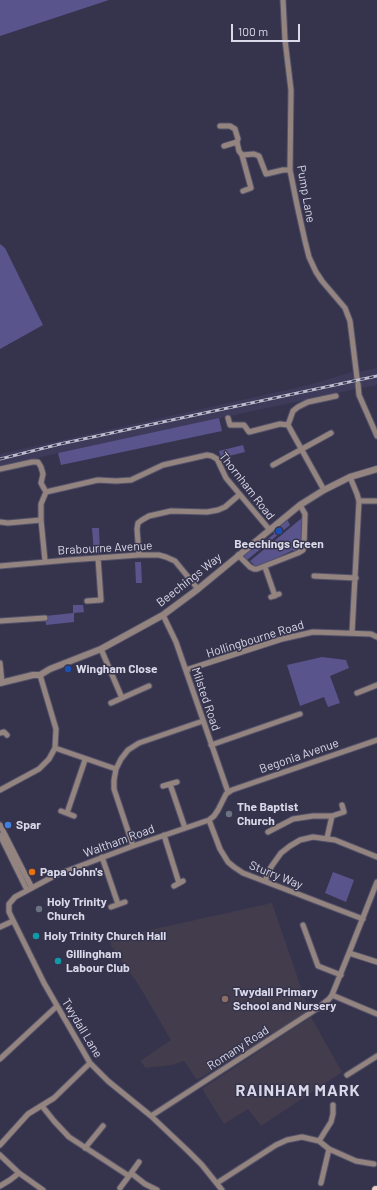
<!DOCTYPE html>
<style>
body{margin:0}
#map{position:relative;width:377px;height:1190px;overflow:hidden;background:#36344d;font-family:Barlow,sans-serif}
canvas{display:block}
.scale{position:absolute;left:231px;top:24px;width:69px;height:18px;box-sizing:border-box;border:2px solid #dad9e9;border-top:0;padding-left:5px;font-size:12px;line-height:14px;white-space:nowrap;color:#dad9e9;-webkit-text-stroke:3px #36344d;paint-order:stroke}
</style>
<div id="map">
<canvas width="377" height="1190"></canvas>
<div class="scale">100 m</div>
</div>
<script>
const context = document.querySelector('canvas').getContext('2d');
context.lineJoin = 'round';
function fillPath(path, color) { context.fillStyle = color; context.fill(path, 'evenodd'); }
const toPath = rows => new Path2D(rows.map(r => 'M' + r).join(''));
function stroke(path, color, width, dash) { context.strokeStyle = color; context.lineWidth = width; context.lineCap = dash ? 'butt' : 'round'; context.setLineDash(dash || []); context.stroke(path); }
function label(font, color, halo, rows, align = 'center') {
  context.font = font + ' Barlow,sans-serif'; context.lineWidth = 3; context.setLineDash([]); context.textBaseline = 'middle'; context.strokeStyle = halo; context.fillStyle = color; for (const [text, x, y, turn = 0] of rows) {
    context.save(); context.translate(x, y); context.rotate((+turn || 0) * Math.PI / 180); context.textAlign = isNaN(turn) ? turn : align; if (halo) context.strokeText(text, 0, 0); context.fillText(text, 0, 0); context.restore();
  }
}
const built = toPath([
 [377,368,377,385,361,388,359,372],
 [352,372,356,389,58,453,0,467,0,454,309,385]
]);
const education = toPath([
 [272,903,309,1011,197,1080,184,1061,172,1065,146,1068,140,1061,171,1040,138,984,111,946,110,939],
 [311,1017,342,1072,261,1126,248,1109,224,1124,202,1089]
]);
const green = toPath([
 [0,0,109,0,0,36],
 [0,244,5,248,43,325,0,349],
 [219,418,222,431,61,465,58,453],
 [243,445,245,452,221,458,219,451],
 [303,517,303,522,301,524,301,542,302,543,299,549,294,552,293,550,277,558,275,560,258,566,255,566,250,561],
 [287,519,290,525,247,560,241,555,252,547,259,543,260,545,274,534,273,531],
 [92,528,99,528,100,553,94,554],
 [135,562,141,562,142,583,136,583],
 [73,605,83,605,84,612,74,613,74,622,46,625,45,616,73,613],
 [322,657,346,660,349,668,330,676,340,703,328,707,324,697,300,706,287,665],
 [333,872,354,880,346,902,325,893]
]);
const minor = toPath([
 [283,0,285,40,291,90,290,170,297,205,305,241,309,257,316,272,322,281,345,308,350,321,357,378],
 [220,126,230,126,235,129,238,139,237,142],
 [224,146,237,142,239,151,242,155],
 [243,191,251,188,242,155,254,154,259,156,266,174,283,170,290,170],
 [358,384,359,395,377,436],
 [228,418,230,425,244,425,249,432,280,424,288,425],
 [288,425,324,490],
 [288,425,293,411,298,407,308,402,336,396],
 [273,465,331,433],
 [0,469,32,462,38,462,41,467,43,474,41,483,46,492],
 [350,477,357,494,359,501,352,633],
 [359,501,377,501],
 [0,522,8,523,41,520],
 [139,555,137,529,138,523,142,520,149,516,171,511,207,512,218,510,225,507,239,495],
 [238,555,250,567,254,569,257,569,298,553,303,550,304,545,305,514,300,505],
 [45,561,41,520,41,504,46,492,98,480,116,481,131,480,163,465,207,455,212,456,217,459,226,478,269,529],
 [0,566,69,560,139,555,159,555,166,557,175,561,198,589],
 [265,567,275,596],
 [314,576,356,578],
 [271,597,279,594],
 [87,601,101,600,98,558],
 [163,615,176,642,228,792],
 [0,621,45,618],
 [101,649,122,698,149,686],
 [0,663,2,683],
 [186,670,282,639,313,632,371,634,377,637],
 [357,693,377,685],
 [111,703,122,698],
 [0,733,4,732,7,735],
 [211,745,300,714],
 [55,748,116,769],
 [170,784,185,828],
 [163,786,177,782],
 [0,790,39,769,49,759,55,748,56,729,40,675],
 [61,811,74,816],
 [67,813,85,760],
 [332,816,344,812,342,805],
 [209,820,220,849,228,862,234,867,243,873,363,919],
 [0,825,32,888],
 [268,832,293,819,313,816,332,816,327,838],
 [0,835,27,890],
 [164,835,179,883],
 [133,846,114,789,114,780,116,769,121,759,128,750,139,743,203,721],
 [102,857,118,904],
 [265,881,271,867,281,853,290,846,300,840,313,837,335,840,377,857],
 [174,886,183,881],
 [111,907,125,902],
 [303,925,318,966,341,975],
 [0,927,13,921],
 [349,953,377,962],
 [332,995,377,1014],
 [0,1059,57,1006],
 [347,1075,377,1056],
 [42,1106,54,1121,69,1137,129,1176,139,1162],
 [151,1116,318,1008,329,999,332,995,349,953,377,882],
 [319,1141,331,1122,333,1114,333,1105],
 [0,1145,28,1114,54,1098,90,1063],
 [85,1148,103,1126],
 [0,1155,19,1173,43,1190],
 [131,1173,145,1184,157,1190],
 [217,1183,276,1145,287,1140,302,1137,319,1141,329,1149,356,1161,374,1164],
 [321,1183,329,1149],
 [0,1186,10,1180,19,1173],
 [120,1188,129,1176],
 [222,1190,202,1165,188,1151,151,1116,108,1081,90,1063,44,983,9,912,9,904,15,897,56,875,133,846,209,820,214,816,218,810,226,794,232,790,377,740]
]);
const tertiary = toPath([
 [0,683,33,675,40,675,50,669,101,649,143,626,163,615,198,589,300,505,324,490,350,477,377,469]
]);
const primary = toPath([
 [376,1190,377,1190]
]);
const rail = toPath([
 [0,459,60,444,377,376]
]);
const markers = [
 [279,531,4,"#1a4fb4"],
 [68,669,4,"#1a4fb4"],
 [229,814,4,"#6b7280"],
 [8,825,4,"#3f7fe0"],
 [32,872,4,"#e8710a"],
 [39,909,4,"#6b7280"],
 [36,936,4,"#0f9aa8"],
 [58,961,4,"#0f9aa8"],
 [225,999,4,"#8d6e63"]
];
const streetNames = [
 ["Pump Lane",306,194,80],
 ["Thornham Road",247,486,52],
 ["Brabourne Avenue",105,548,-3],
 ["Beechings Way",189,580,-38],
 ["Hollingbourne Road",255,639,-17],
 ["Milsted Road",206,699,71],
 ["Begonia Avenue",299,756,-19],
 ["Waltham Road",119,841,-20],
 ["Sturry Way",276,875,22],
 ["Twydall Lane",82,1028,59],
 ["Romany Road",238,1048,-33]
];
const poiNames = [
 ["Beechings Green",279,544,"center"],
 ["Wingham Close",76,669],
 ["The Baptist",237,807],
 ["Church",237,821],
 ["Spar",16,825],
 ["Papa John's",40,872],
 ["Holy Trinity",47,902],
 ["Church",47,916],
 ["Holy Trinity Church Hall",44,936],
 ["Gillingham",66,954],
 ["Labour Club",66,968],
 ["Twydall Primary",233,992],
 ["School and Nursery",233,1006]
];
const districtNames = [
 ["RAINHAM MARK",298,1091]
];
fillPath(built, '#3d3a5a');
fillPath(education, '#423c4d');
fillPath(green, '#59548c');
stroke(minor, '#545269', 7);
stroke(tertiary, '#545269', 8);
stroke(primary, '#545269', 10);
stroke(minor, '#948480', 5);
stroke(tertiary, '#948480', 6);
stroke(primary, '#f0d0c8', 8);
stroke(rail, '#bdbcce', 3);
stroke(rail, '#36344d', 1.5, [4.5]);
for (const [x, y, r, color] of markers) { const dot = new Path2D(); dot.arc(x, y, r, 0, 2 * Math.PI); context.fillStyle = color; context.fill(dot); stroke(dot, '#36344d', 1.5); }
label('12px', '#dad9e9', '#36344d', streetNames);
label('bold 12px', '#dad9e9', '#36344d', poiNames, 'left');
context.letterSpacing = '1px';
label('bold 16px', '#dad9e9', '#36344d', districtNames);
context.letterSpacing = '0px';
</script>
